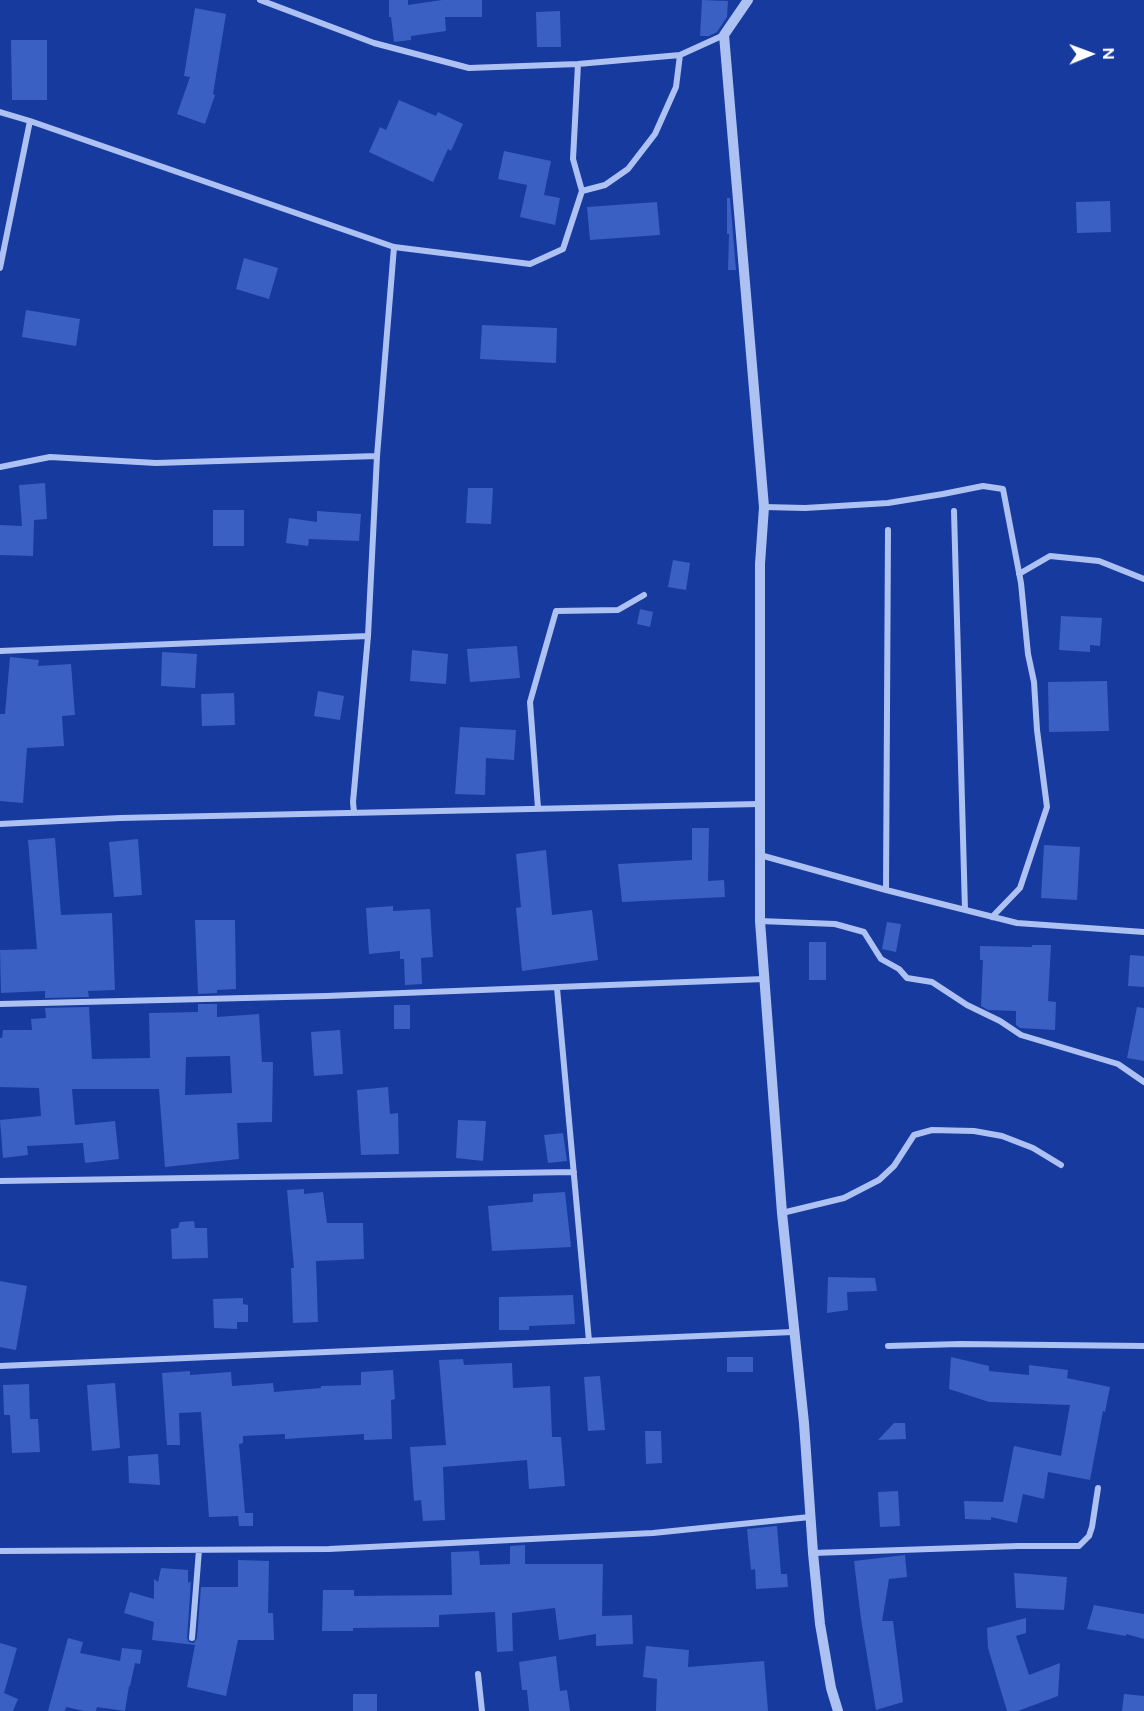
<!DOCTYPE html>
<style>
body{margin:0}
#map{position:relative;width:1144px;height:1711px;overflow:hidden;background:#163a9e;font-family:Figtree,sans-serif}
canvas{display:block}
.north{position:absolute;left:1060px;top:24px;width:60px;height:60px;-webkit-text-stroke:4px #163a9e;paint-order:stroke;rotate:89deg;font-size:16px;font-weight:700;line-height:24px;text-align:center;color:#fff}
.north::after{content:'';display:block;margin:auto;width:21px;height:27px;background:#fff;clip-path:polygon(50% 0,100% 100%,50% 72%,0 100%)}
</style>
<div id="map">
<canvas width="1144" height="1711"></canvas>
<div class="north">N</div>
</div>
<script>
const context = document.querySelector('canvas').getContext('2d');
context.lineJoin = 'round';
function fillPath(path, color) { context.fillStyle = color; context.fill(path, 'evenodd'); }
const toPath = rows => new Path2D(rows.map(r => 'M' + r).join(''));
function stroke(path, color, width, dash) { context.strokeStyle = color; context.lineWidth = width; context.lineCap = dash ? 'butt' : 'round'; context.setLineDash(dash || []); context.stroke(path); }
const building = toPath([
 [389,0,408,0,408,5,442,0,482,0,482,17,445,17,446,31,411,36,411,40,394,42,391,17,389,17],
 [702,0,728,1,727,17,717,32,709,36,700,36],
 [195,8,226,14,213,94,215,95,205,124,177,114,190,77,184,76],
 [560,11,561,47,537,47,536,12],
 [11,40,47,40,47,100,12,100],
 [399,100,436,116,438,112,463,124,451,151,448,149,433,182,369,152,380,127,386,130],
 [504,151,551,161,544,195,560,198,555,225,520,217,527,185,498,179],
 [727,198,730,198,736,270,728,270,729,234,727,234],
 [1110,201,1111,232,1077,233,1076,202],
 [657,202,660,235,590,240,587,207],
 [244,258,278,268,269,299,236,289],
 [26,310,80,319,76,346,22,337],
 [482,325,557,328,556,363,480,359],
 [45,483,47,519,34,520,33,556,0,555,0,525,22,526,19,485],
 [468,488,493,488,491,524,466,523],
 [213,510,244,510,244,546,213,546],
 [317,511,361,514,359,541,309,539,308,546,286,543,289,518,317,522],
 [673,560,690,563,686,590,668,587],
 [640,609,653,612,650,627,637,624],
 [1061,616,1102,618,1100,646,1090,645,1090,652,1059,650],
 [517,646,520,678,470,682,467,649],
 [412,650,448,654,446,684,410,681],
 [162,652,197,654,195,688,161,686],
 [10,657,39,660,38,666,71,664,75,715,62,716,64,746,27,748,23,803,0,801,0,714,5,714],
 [1107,681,1109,731,1049,732,1048,682],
 [318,691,344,696,340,720,314,716],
 [234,693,235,725,202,726,201,694],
 [460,727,516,730,514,760,486,758,485,795,455,794],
 [692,828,709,828,708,881,724,880,725,897,622,902,618,864,692,860],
 [55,838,61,915,112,913,115,990,88,991,89,997,45,998,45,991,1,993,0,950,37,949,28,840],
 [138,839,142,895,114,897,109,842],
 [1044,845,1080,847,1077,900,1041,898],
 [546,850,552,915,592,910,598,960,522,971,516,908,521,907,516,854],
 [393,906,393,911,430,909,433,957,421,958,422,984,405,985,404,959,400,959,400,951,369,954,366,908],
 [195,920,235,920,236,989,217,990,217,993,198,994],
 [887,922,901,924,896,952,882,949],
 [809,942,826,942,826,980,809,980],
 [1032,945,1051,945,1048,1001,1056,1002,1055,1030,1020,1028,1016,1025,1016,1011,988,1010,981,1006,983,960,980,960,980,946,1032,947],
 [1130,955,1144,956,1144,987,1128,986],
 [198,1004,217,1004,217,1017,259,1014,262,1062,273,1062,272,1122,237,1123,239,1159,165,1167,159,1089,72,1089,75,1125,115,1121,119,1159,85,1163,83,1143,27,1146,28,1155,3,1158,0,1120,41,1116,39,1088,0,1087,0,1038,2,1038,3,1030,32,1030,31,1019,46,1018,45,1008,89,1007,92,1059,150,1058,149,1013,198,1012],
 [230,1056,232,1093,185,1095,186,1057],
 [394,1005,410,1005,410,1029,394,1029],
 [1137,1007,1144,1008,1144,1061,1127,1058],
 [340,1030,343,1074,314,1076,311,1032],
 [388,1087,390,1114,398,1113,399,1154,361,1155,357,1090],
 [458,1120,486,1121,483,1161,456,1158],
 [563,1133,567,1161,548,1163,544,1135],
 [304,1189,304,1194,323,1192,327,1223,363,1223,364,1259,316,1261,318,1322,293,1323,291,1268,294,1268,287,1190],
 [565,1192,571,1247,492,1251,488,1206,533,1202,533,1194],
 [194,1221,195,1228,207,1228,208,1258,172,1259,171,1229,178,1228,180,1222],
 [828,1277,875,1278,877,1291,847,1292,848,1310,827,1313],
 [0,1281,27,1286,16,1350,0,1347],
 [573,1295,575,1324,529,1326,529,1330,499,1330,499,1297],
 [243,1298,243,1304,248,1305,248,1322,237,1322,237,1329,214,1328,213,1299],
 [727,1357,753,1357,753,1372,727,1372],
 [951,1357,989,1366,989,1371,1029,1375,1029,1365,1068,1370,1067,1378,1110,1387,1105,1412,1103,1411,1090,1480,1048,1472,1044,1499,1023,1494,1017,1523,991,1517,991,1520,965,1519,964,1501,1003,1502,1014,1446,1061,1456,1070,1405,989,1402,949,1389],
 [463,1359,464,1365,512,1363,513,1388,550,1386,552,1437,561,1437,565,1486,529,1489,527,1460,443,1467,445,1520,423,1521,421,1500,414,1501,410,1447,446,1445,439,1360],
 [393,1370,395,1399,391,1400,392,1439,364,1440,364,1434,285,1439,285,1434,243,1436,243,1443,239,1444,245,1513,253,1513,253,1526,239,1526,238,1516,209,1517,201,1412,179,1413,180,1445,167,1445,162,1373,190,1371,190,1375,231,1372,232,1386,273,1383,274,1392,321,1388,321,1386,361,1385,361,1372],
 [600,1376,605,1430,588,1431,584,1377],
 [115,1383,120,1448,92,1451,87,1385],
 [29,1384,30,1419,38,1419,40,1452,12,1453,10,1415,4,1415,3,1385],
 [894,1423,905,1423,906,1439,878,1440],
 [645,1431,661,1431,662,1463,646,1464],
 [158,1454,160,1485,129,1483,128,1456],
 [898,1491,900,1526,880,1527,878,1492],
 [777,1526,781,1574,787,1574,788,1587,756,1589,755,1569,751,1570,747,1529],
 [525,1545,525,1564,603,1564,602,1616,632,1615,633,1644,596,1646,596,1634,559,1640,555,1608,512,1613,513,1651,497,1652,495,1612,439,1615,439,1627,353,1628,353,1631,322,1631,323,1590,354,1590,354,1596,452,1595,451,1552,479,1551,480,1565,510,1564,510,1546],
 [905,1555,907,1577,889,1579,882,1621,893,1621,903,1702,876,1710,861,1619,854,1561],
 [238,1560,269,1561,268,1613,273,1613,274,1640,238,1640,226,1696,187,1687,195,1645,152,1640,154,1622,124,1613,130,1592,154,1599,154,1579,158,1582,161,1568,188,1570,188,1583,191,1581,187,1638,189,1642,194,1643,197,1638,201,1587,238,1587],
 [1014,1573,1067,1577,1064,1610,1016,1608],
 [1094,1605,1144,1614,1144,1639,1126,1634,1126,1636,1087,1629],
 [1026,1618,1026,1633,1016,1636,1029,1675,1060,1663,1058,1696,1018,1711,1007,1711,988,1648,987,1628],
 [68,1638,83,1642,80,1653,120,1661,122,1648,142,1650,140,1664,135,1663,130,1686,129,1686,125,1711,97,1707,96,1711,84,1711,66,1707,65,1711,48,1711],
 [0,1643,17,1648,4,1693,18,1699,13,1711,0,1711],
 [646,1646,689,1650,688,1667,764,1661,768,1711,656,1711,657,1679,643,1677],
 [556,1656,560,1691,567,1690,570,1711,529,1711,527,1690,522,1690,519,1662],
 [353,1694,377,1694,377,1711,353,1711],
 [1124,1694,1144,1696,1144,1711,1122,1711]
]);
const minor = toPath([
 [260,0,374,43,469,68,578,64,680,55,724,35],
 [578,64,573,159,582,191],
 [0,112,30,121,0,268],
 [30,121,394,247,377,456,368,636,353,802,354,812],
 [394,247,530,264,563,249,582,191,605,185,628,169,655,134,676,87,680,55],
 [0,467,50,457,156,463,377,456],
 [764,507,805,508,888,503,943,494,983,486,1003,489,1021,583,1028,654,1034,682,1037,730,1047,807,1020,888,992,917],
 [954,511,965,910],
 [1019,574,1050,556,1099,561,1144,579],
 [0,651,368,636],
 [538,808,530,702,556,611,618,610,644,595],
 [0,824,120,818,759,804],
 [760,855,886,890,1017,923,1144,932],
 [886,890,888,530],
 [760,921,835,924,864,932,881,959,899,969,907,978,932,982,967,1005,1000,1021,1021,1035,1118,1064,1144,1082],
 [557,988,589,1341],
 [0,1004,326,996,764,979],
 [0,1181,574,1172],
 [782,1213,844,1198,879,1180,894,1166,914,1135,932,1130,974,1131,1002,1136,1033,1148,1061,1165],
 [888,1346,961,1344,1144,1346],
 [0,1366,793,1332],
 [0,1551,329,1549,653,1533,810,1517],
 [813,1553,1018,1546,1079,1546,1089,1536,1092,1527,1098,1488],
 [192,1638,199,1550],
 [478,1674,482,1711]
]);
const tertiary = toPath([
 [748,0,724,35,764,507,760,564,760,921,782,1213,804,1423,813,1553,820,1624,831,1688,838,1711]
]);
fillPath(building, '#3b60c3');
stroke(minor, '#aec1f3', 6);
stroke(tertiary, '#aec1f3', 10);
</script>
